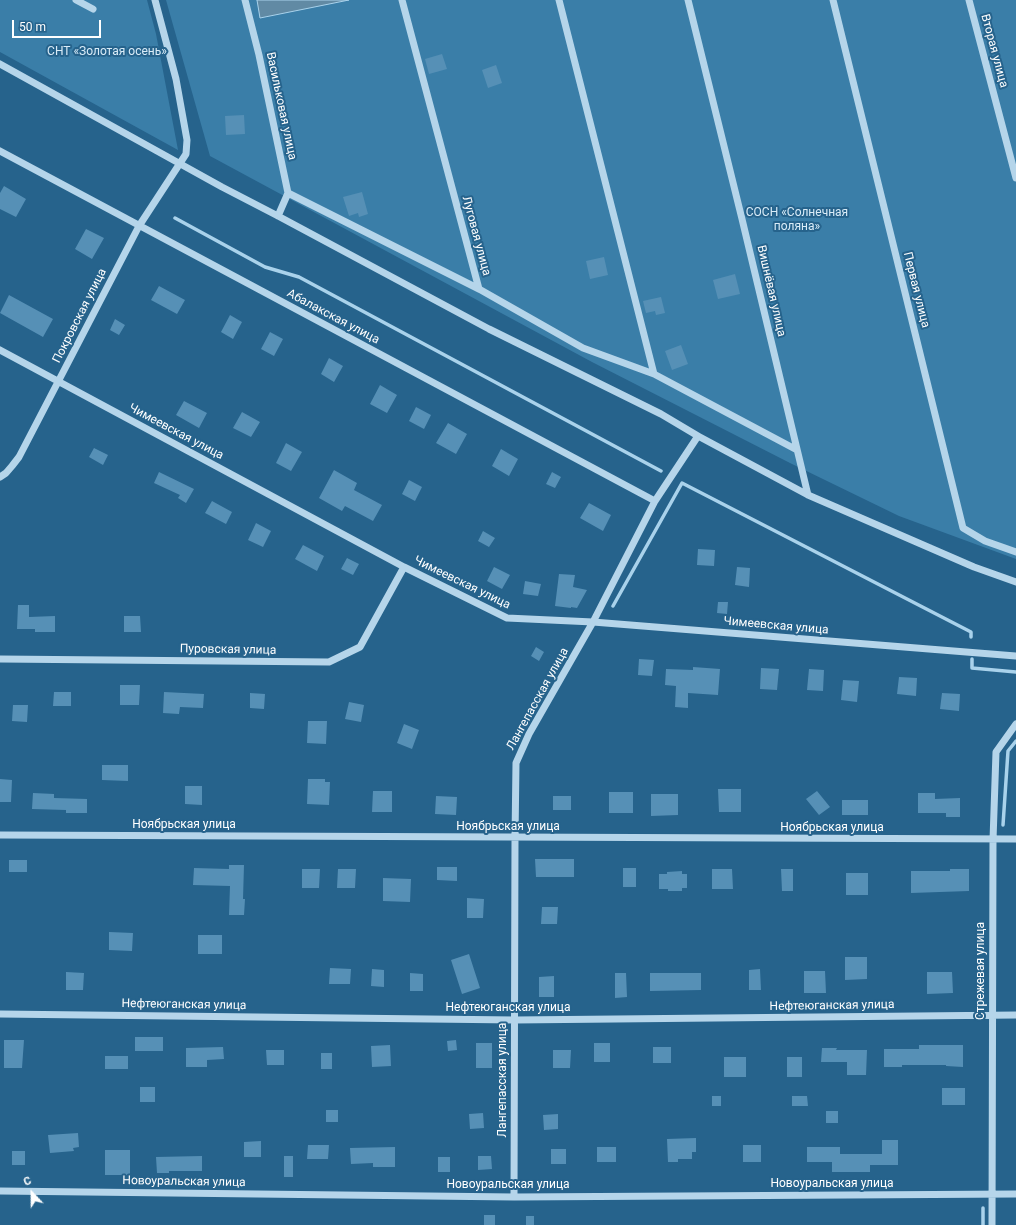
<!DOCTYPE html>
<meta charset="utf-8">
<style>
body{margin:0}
#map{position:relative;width:1016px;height:1225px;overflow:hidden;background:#26638c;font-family:Roboto,sans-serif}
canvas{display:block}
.north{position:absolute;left:12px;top:1173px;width:40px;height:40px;-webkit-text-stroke:3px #26638c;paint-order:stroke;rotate:338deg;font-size:11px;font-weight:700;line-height:16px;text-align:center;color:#fff}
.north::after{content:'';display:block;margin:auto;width:14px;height:18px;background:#fff;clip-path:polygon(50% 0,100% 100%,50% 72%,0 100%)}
.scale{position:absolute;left:12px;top:20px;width:89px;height:18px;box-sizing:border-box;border:2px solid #fff;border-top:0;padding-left:5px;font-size:12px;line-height:14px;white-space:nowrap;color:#fff;-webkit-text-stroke:3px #26638c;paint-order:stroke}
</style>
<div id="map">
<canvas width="1016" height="1225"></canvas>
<div class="north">С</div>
<div class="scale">50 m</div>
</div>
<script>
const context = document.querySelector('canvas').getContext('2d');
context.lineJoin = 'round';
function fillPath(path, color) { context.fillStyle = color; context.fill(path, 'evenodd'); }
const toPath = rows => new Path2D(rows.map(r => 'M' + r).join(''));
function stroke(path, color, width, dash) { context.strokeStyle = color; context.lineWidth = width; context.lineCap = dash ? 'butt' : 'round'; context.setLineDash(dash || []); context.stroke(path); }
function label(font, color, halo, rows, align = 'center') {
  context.font = font + ' Roboto,sans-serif'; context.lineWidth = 4; context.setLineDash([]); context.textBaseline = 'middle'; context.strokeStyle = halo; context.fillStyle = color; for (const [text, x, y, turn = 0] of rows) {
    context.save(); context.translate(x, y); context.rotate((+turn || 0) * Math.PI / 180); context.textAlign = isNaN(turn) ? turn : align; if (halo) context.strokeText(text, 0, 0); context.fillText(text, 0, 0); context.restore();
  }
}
const green = toPath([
 [0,0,147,0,156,34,178,150,0,52],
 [166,0,1016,0,1016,559,899,516,790,463,592,362,210,156]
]);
const water = toPath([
 [257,0,349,0,260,18,257,0]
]);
const stream = toPath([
 [175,218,265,267,299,277,661,471],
 [613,606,682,483,971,632,971,637],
 [972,659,972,668,1016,672],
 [1003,825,1008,751,1016,741],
 [983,1208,983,1225]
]);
const building = toPath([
 [442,54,447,69,429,74,425,59],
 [496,65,502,83,488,88,482,70],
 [244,115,245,134,226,135,225,116],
 [4,186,26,199,16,217,0,209,0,193],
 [362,192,368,214,359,217,358,213,349,216,343,197],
 [86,229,104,238,92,259,75,249],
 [604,257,608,275,590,279,586,261],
 [735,274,740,294,718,299,713,280],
 [159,286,185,300,177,314,151,300],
 [9,295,53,319,43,337,0,313],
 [661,297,665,313,656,315,655,311,646,313,643,301],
 [230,315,242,322,233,339,221,332],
 [115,319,125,325,119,335,110,330],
 [270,332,283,339,274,356,261,349],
 [681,345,688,364,672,370,665,351],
 [329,358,343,366,334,382,321,374],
 [380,385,397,395,387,413,370,404],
 [184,401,207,413,199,428,176,415],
 [416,407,431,415,424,429,409,421],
 [242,412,260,422,251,437,233,428],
 [448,423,467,434,456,454,436,443],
 [286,443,302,452,291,471,276,463],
 [94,448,108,455,103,465,89,457],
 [501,449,518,459,509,476,492,466],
 [334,470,357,483,354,490,382,505,373,521,345,506,342,511,319,498],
 [159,472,194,489,186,503,178,498,180,495,154,483],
 [552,472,561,477,555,488,546,484],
 [409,480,422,487,415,501,402,494],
 [212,501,232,512,226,524,205,513],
 [589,503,611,515,603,531,580,518],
 [256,523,271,531,263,547,248,540],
 [483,531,495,538,489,547,478,541],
 [303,545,324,556,317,571,295,559],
 [698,549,715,550,714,566,697,565],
 [347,558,359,564,353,575,341,569],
 [494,567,510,575,502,589,487,581],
 [737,567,750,568,749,587,735,585],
 [559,574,575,575,573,587,587,590,577,608,571,607,571,608,555,606],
 [525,581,541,584,538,596,523,594],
 [718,602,728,602,727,614,717,613],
 [18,605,29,605,29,617,55,616,55,632,35,632,35,629,17,629],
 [124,616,140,616,141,632,124,632],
 [536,647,544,652,539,661,531,656],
 [639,659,654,660,652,676,638,675],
 [693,667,720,669,718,695,688,693,688,708,675,707,676,686,665,685,666,669,693,670],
 [761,668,779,669,777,690,760,689],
 [809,669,824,670,823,691,807,690],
 [899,677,917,678,916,696,897,694],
 [843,680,859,681,857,702,841,700],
 [120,685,140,685,139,705,120,705],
 [54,692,71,692,71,706,53,706],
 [164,692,204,694,203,708,180,707,179,714,163,713],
 [250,693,265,694,264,709,250,708],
 [942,693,960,694,959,711,940,709],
 [349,702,364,705,361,722,345,719],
 [13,705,28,705,27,722,12,721],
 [308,721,327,721,326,744,307,743],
 [404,724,419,730,412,749,397,743],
 [102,765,128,765,128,781,102,780],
 [0,779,12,780,11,802,0,802],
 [308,779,325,779,325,782,330,782,329,805,307,804],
 [185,786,202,786,202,805,185,804],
 [718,789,741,789,741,812,719,812],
 [373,791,392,791,392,812,372,812],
 [817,791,830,807,819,815,806,799],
 [609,792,633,792,633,813,609,813],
 [33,793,54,794,54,798,87,799,87,813,66,813,66,810,32,809],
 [918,793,935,793,935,799,960,798,960,817,946,817,946,813,918,813],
 [651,794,678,794,678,815,651,816],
 [436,796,457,797,456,815,435,814],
 [553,796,571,796,571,810,553,810],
 [842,800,868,800,868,815,842,815],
 [535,859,574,859,574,877,536,877],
 [9,860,27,860,27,872,9,872],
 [229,865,244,865,243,899,245,899,244,915,229,915,230,886,193,885,194,868,229,869],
 [437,867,457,867,457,881,437,880],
 [623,868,636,868,636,887,623,887],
 [302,869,320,869,319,888,302,888],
 [338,869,356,869,355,888,337,888],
 [712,869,732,869,733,889,712,889],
 [781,869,793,869,793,891,782,891],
 [950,869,969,869,969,891,911,893,911,871,950,871],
 [682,871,682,874,687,874,687,888,682,888,682,891,668,891,668,889,659,889,659,874,667,874,667,872],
 [846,873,868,873,868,895,846,895],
 [383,878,411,879,410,902,383,901],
 [467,898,484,899,483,918,467,918],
 [542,907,558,907,557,924,541,924],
 [109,932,133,933,132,951,109,950],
 [198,935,222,935,222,954,198,954],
 [469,954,480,988,462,994,451,960],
 [845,957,867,957,867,979,845,980],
 [330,968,351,969,350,984,329,984],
 [372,969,384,970,384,987,371,986],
 [760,969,761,990,749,990,749,970],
 [804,971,825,971,826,993,804,993],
 [66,972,84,973,83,990,66,990],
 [927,972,952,972,953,993,927,994],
 [410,973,423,974,423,991,410,991],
 [615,973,626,973,627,997,615,998],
 [650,973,701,973,701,990,650,991],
 [554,976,554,997,539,997,539,977],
 [135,1037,163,1037,163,1051,135,1051],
 [4,1040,24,1040,22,1068,4,1068],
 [456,1040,457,1050,448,1051,447,1041],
 [476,1043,492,1043,492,1068,476,1068],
 [594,1043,610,1043,610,1062,594,1062],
 [390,1045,391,1066,372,1067,371,1046],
 [919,1045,963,1045,963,1067,946,1066,946,1065,902,1065,902,1067,884,1067,884,1049,919,1049],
 [223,1047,224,1059,207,1060,207,1067,186,1067,186,1048],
 [653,1047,671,1047,671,1063,653,1063],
 [822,1048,837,1048,836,1050,867,1050,866,1075,847,1075,847,1062,821,1062],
 [266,1050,284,1050,284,1065,267,1065],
 [553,1050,571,1050,570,1068,553,1068],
 [321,1053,332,1053,332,1069,321,1069],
 [105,1056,128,1056,128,1069,105,1069],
 [724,1057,746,1057,746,1077,724,1077],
 [787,1057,802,1057,802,1077,787,1077],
 [140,1087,155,1087,155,1102,140,1102],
 [942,1088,965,1088,965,1105,942,1105],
 [712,1096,721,1096,721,1106,712,1106],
 [792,1096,807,1096,808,1106,792,1106],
 [326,1110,338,1110,338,1122,326,1122],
 [826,1111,838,1111,838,1123,826,1123],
 [483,1113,484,1128,470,1129,469,1114],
 [558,1114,558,1129,544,1130,543,1115],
 [78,1133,79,1147,73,1148,74,1151,50,1153,48,1135],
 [696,1138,696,1152,692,1152,692,1159,678,1159,678,1162,668,1162,667,1139],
 [882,1140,898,1140,898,1165,870,1165,870,1172,832,1172,832,1162,807,1162,807,1147,840,1147,840,1154,882,1154],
 [261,1141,261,1157,244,1157,244,1142],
 [308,1145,329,1145,328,1159,307,1159],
 [743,1145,761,1145,761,1162,743,1162],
 [395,1147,395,1167,373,1167,373,1163,351,1164,350,1148],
 [597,1147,616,1147,616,1162,597,1162],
 [551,1149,566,1149,566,1164,551,1164],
 [105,1150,130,1150,130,1175,105,1175],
 [12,1151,25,1151,25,1165,12,1165],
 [202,1156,202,1171,169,1171,169,1173,157,1173,156,1157],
 [284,1156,293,1156,293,1177,284,1177],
 [478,1156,491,1156,492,1169,478,1170],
 [438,1157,450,1157,450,1172,438,1172],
 [484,1215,495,1215,495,1225,484,1225],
 [526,1216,534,1216,534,1225,526,1225]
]);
const minor = toPath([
 [76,0,93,9],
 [245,0,259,55,288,193,278,216],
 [402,0,479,289,583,348,654,374],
 [559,0,654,374,797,450],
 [688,0,742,219,808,495],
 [833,0,963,528,985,541,1016,552],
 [969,0,1016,178],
 [0,64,222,187,278,216,489,329,661,414,698,436,808,495,974,567,1016,582],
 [0,151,655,501],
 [288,193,479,289],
 [0,350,404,567,507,618,593,622,1016,656],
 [0,477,6,473,12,466,19,457,139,226,186,154,187,140,176,79,155,0],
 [0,659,329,662,360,647,404,567],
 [0,835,1016,839],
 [0,1014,515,1020,1016,1015],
 [0,1191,514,1197,1016,1194],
 [514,1197,515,838,516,763,529,734,593,622,655,501,698,436],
 [992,1225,993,840,996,752,1016,724]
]);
const streetNames = [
 ["Вторая улица",994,51,75],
 ["Васильковая улица",281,106,78],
 ["Луговая улица",476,236,75],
 ["Первая улица",916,290,76],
 ["Вишнёвая улица",771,291,77],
 ["Покровская улица",80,316,-63],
 ["Абалакская улица",333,317,28],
 ["Чимеевская улица",176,432,28],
 ["Чимеевская улица",462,583,26],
 ["Чимеевская улица",776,626,5],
 ["Пуровская улица",228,650,1],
 ["Лангепасская улица",538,699,-61],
 ["Ноябрьская улица",184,825],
 ["Ноябрьская улица",508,827],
 ["Ноябрьская улица",832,828],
 ["Стрежевая улица",981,971,-90],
 ["Нефтеюганская улица",184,1005,1],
 ["Нефтеюганская улица",832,1006,-1],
 ["Нефтеюганская улица",508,1008],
 ["Лангепасская улица",503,1080,-90],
 ["Новоуральская улица",184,1182,1],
 ["Новоуральская улица",832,1184],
 ["Новоуральская улица",508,1185]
];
const parkNames = [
 ["СНТ «Золотая осень»",107,52],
 ["СОСН «Солнечная",797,213],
 ["поляна»",797,227]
];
fillPath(green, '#3a7ea8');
fillPath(water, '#618aa4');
stroke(water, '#a9d2eb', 1);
stroke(stream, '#a9d2eb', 3.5);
fillPath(building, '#5690b6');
stroke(minor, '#b5d5ea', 7);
label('12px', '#fff', '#26638c', streetNames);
label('12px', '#d9ecf8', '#26638c', parkNames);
</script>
